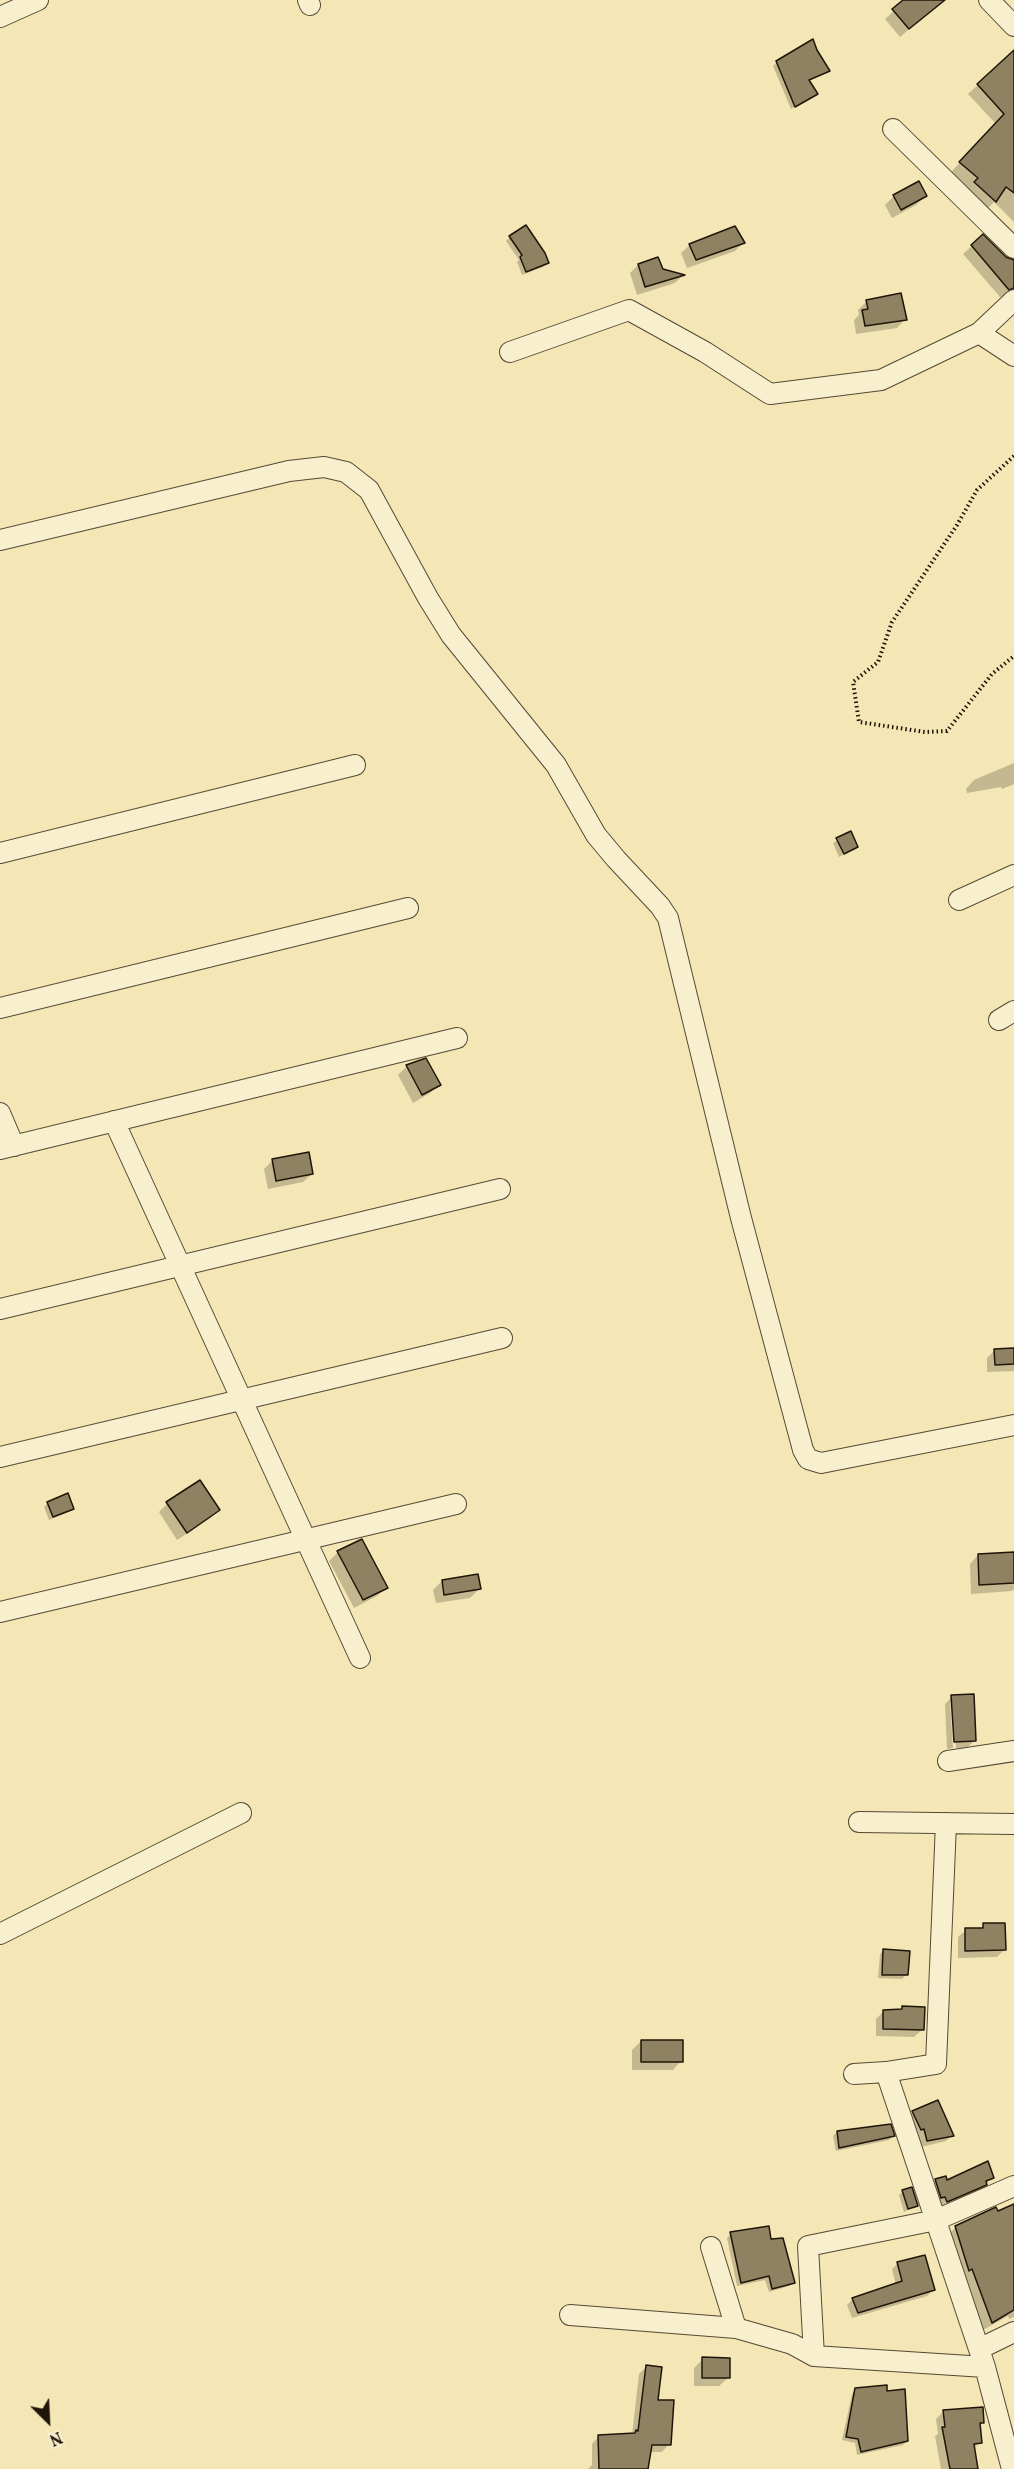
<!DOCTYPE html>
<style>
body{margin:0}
#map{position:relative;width:1014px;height:2469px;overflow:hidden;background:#f5e6b5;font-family:Vollkorn,serif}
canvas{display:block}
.north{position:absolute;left:18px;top:2391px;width:60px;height:60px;-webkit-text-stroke:4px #f8efcf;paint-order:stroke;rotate:156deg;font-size:16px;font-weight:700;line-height:24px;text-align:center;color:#1f1609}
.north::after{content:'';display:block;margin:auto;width:21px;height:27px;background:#1f1609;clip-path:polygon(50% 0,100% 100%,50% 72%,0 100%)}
</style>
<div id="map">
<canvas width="1014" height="2469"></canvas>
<div class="north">N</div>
</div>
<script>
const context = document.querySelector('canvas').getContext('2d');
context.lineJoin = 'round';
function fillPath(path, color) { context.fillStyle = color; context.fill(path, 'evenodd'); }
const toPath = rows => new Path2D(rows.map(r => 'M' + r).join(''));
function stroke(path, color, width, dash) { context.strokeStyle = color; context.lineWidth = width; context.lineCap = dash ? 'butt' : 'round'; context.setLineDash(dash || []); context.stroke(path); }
const shadow = toPath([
 [906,0,941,2,900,37,885,19],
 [816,50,828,70,808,81,816,94,791,109,773,66,777,62],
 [1014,52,1014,222,994,202,985,211,966,192,969,189,951,172,996,124,968,94],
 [894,196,925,196,916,205,892,218,885,205],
 [510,237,547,263,543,267,522,275,517,262,519,260,506,241],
 [743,243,735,251,687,268,681,253,690,245],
 [972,246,1014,262,1014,300,1008,296,1000,297,963,254],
 [638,265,661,270,682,276,675,283,637,295,630,273],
 [867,301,905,319,897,328,856,334,854,320,859,315,858,310],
 [1014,763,1014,784,1002,789,1001,787,967,793,966,789,974,780],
 [850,833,857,847,839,857,833,843],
 [426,1060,439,1084,430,1093,413,1103,398,1075,407,1066],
 [273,1160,312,1174,303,1182,268,1189,264,1169],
 [1014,1349,1014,1371,987,1372,987,1358,995,1350],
 [48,1503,72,1508,68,1512,49,1520,44,1507],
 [167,1504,218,1510,209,1519,177,1540,159,1512],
 [338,1552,386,1587,377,1596,354,1608,329,1561],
 [1014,1553,1014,1589,1012,1591,971,1594,970,1564,978,1555],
 [442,1581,479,1589,470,1598,436,1603,433,1590],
 [952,1697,975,1740,967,1748,956,1748,953,1702,950,1702,953,1748,947,1749,945,1704],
 [984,1925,1005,1949,997,1957,958,1958,958,1937,966,1930,979,1930],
 [884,1950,906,1975,902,1979,878,1978,880,1954],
 [902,2007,922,2030,914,2037,876,2036,876,2019,884,2011,899,2011],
 [641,2041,681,2061,673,2070,632,2070,632,2050],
 [913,2112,952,2135,946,2141,921,2147,917,2134,915,2136,907,2118],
 [837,2132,893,2136,889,2140,836,2151,833,2136],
 [992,2177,979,2191,940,2208,929,2188,935,2181,945,2178,946,2182],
 [903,2191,916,2205,904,2212,899,2195],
 [1014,2206,1014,2317,1009,2319,1008,2316,983,2330,947,2236,956,2227],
 [731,2234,770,2241,793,2282,789,2286,769,2292,765,2280,737,2286,727,2238],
 [898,2263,933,2290,927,2296,852,2318,847,2305,853,2299,896,2285,892,2269],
 [703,2359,728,2378,719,2386,694,2386,694,2368],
 [647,2366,669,2444,662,2452,649,2452,646,2469,588,2469,592,2465,592,2444,599,2436,632,2435,639,2374],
 [856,2389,886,2393,907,2441,903,2445,857,2455,855,2443,842,2440,852,2394],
 [944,2411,983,2422,979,2426,980,2442,973,2449,977,2469,941,2469,935,2436,938,2434,936,2419]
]);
const building = toPath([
 [903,0,945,0,909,29,892,9,903,0],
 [813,39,817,50,830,71,809,80,818,94,795,107,776,61,813,39],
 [1014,50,1014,193,1006,187,996,202,974,182,978,178,959,162,1004,114,977,84,1014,50],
 [919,181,927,196,901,210,893,195,919,181],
 [526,225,545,253,549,263,526,272,520,257,522,255,509,236,526,225],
 [735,226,745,243,696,260,689,244,735,226],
 [983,234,1006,257,1014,260,1014,288,1009,290,971,245,983,234],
 [658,257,663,269,685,275,645,287,638,264,658,257],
 [901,293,907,320,865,326,862,310,868,309,866,300,901,293],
 [851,831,858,847,844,854,836,838,851,831],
 [426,1058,441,1085,422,1095,406,1065,426,1058],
 [309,1152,313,1174,276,1181,272,1159,309,1152],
 [1014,1348,1014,1364,995,1365,994,1349,1014,1348],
 [200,1480,220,1510,187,1533,166,1502,200,1480],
 [68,1493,74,1509,53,1517,47,1502,68,1493],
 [362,1539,388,1588,363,1600,337,1551,362,1539],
 [1014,1552,1014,1583,979,1585,978,1554,1014,1552],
 [478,1574,481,1589,444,1595,442,1580,478,1574],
 [974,1694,976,1741,954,1742,951,1695,974,1694],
 [983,1923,1005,1923,1006,1950,965,1951,965,1928,983,1928,983,1923],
 [883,1949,910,1951,908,1975,882,1975,883,1949],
 [902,2006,925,2007,924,2030,883,2029,883,2010,902,2009,902,2006],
 [641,2040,683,2040,683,2062,641,2062,641,2040],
 [938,2100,954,2136,927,2141,924,2129,921,2130,912,2111,938,2100],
 [891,2124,895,2136,839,2148,837,2131,891,2124],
 [988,2161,994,2178,986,2181,987,2185,947,2202,945,2197,941,2198,935,2179,946,2176,947,2180,988,2161],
 [912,2187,918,2206,908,2209,902,2190,912,2187],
 [1014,2204,1014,2310,992,2323,972,2269,969,2271,955,2226,996,2207,998,2211,1014,2204],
 [769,2226,771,2239,783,2238,795,2283,772,2289,769,2276,741,2283,730,2232,769,2226],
 [925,2255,935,2290,858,2313,852,2298,902,2281,897,2262,925,2255],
 [702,2357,730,2358,730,2378,702,2378,702,2357],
 [646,2365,662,2367,658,2400,674,2400,671,2445,652,2445,648,2469,599,2469,598,2435,635,2433,636,2430,638,2431,646,2365],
 [887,2385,887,2391,905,2389,908,2441,861,2452,858,2439,846,2437,855,2388,887,2385],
 [983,2407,984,2423,980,2423,982,2443,974,2444,978,2469,950,2469,942,2427,945,2427,943,2410,983,2407]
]);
const path = toPath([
 [1014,456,977,490,957,525,892,622,878,662,853,682,859,722,925,732,947,731,992,674,1014,656]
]);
const minor = toPath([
 [308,0,310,5],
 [989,0,1014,26],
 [0,17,38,0],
 [893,129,1014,248],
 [979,333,1014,300],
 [510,352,629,310,705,352,770,394,881,380,979,333,1014,356],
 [0,540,289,471,324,467,346,472,369,490,428,598,451,635,556,765,596,835,616,859,660,906,668,918,741,1218,803,1450,808,1459,821,1463,1014,1425],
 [0,853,355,765],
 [959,900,1014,875],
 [0,1008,408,908],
 [999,1020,1014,1011],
 [0,1113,14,1146],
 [114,1121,360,1658],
 [0,1149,457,1038],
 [0,1309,500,1189],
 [0,1457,502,1338],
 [0,1612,456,1504],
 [948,1761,1014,1751],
 [859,1822,1014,1824],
 [0,1934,241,1813],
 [886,2072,985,2367,1012,2469],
 [854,2074,886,2072,936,2064,946,1823],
 [711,2247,736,2328],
 [570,2315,736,2328,792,2344,814,2356,985,2367],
 [979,2349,1014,2332],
 [814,2356,808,2246,936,2220,1014,2186]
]);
fillPath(shadow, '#0003');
fillPath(building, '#8e8262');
stroke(building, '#1f1609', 1.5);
stroke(minor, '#544a34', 22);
stroke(path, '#1f1609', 4, [1.5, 3]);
stroke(minor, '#f8efcf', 20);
</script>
